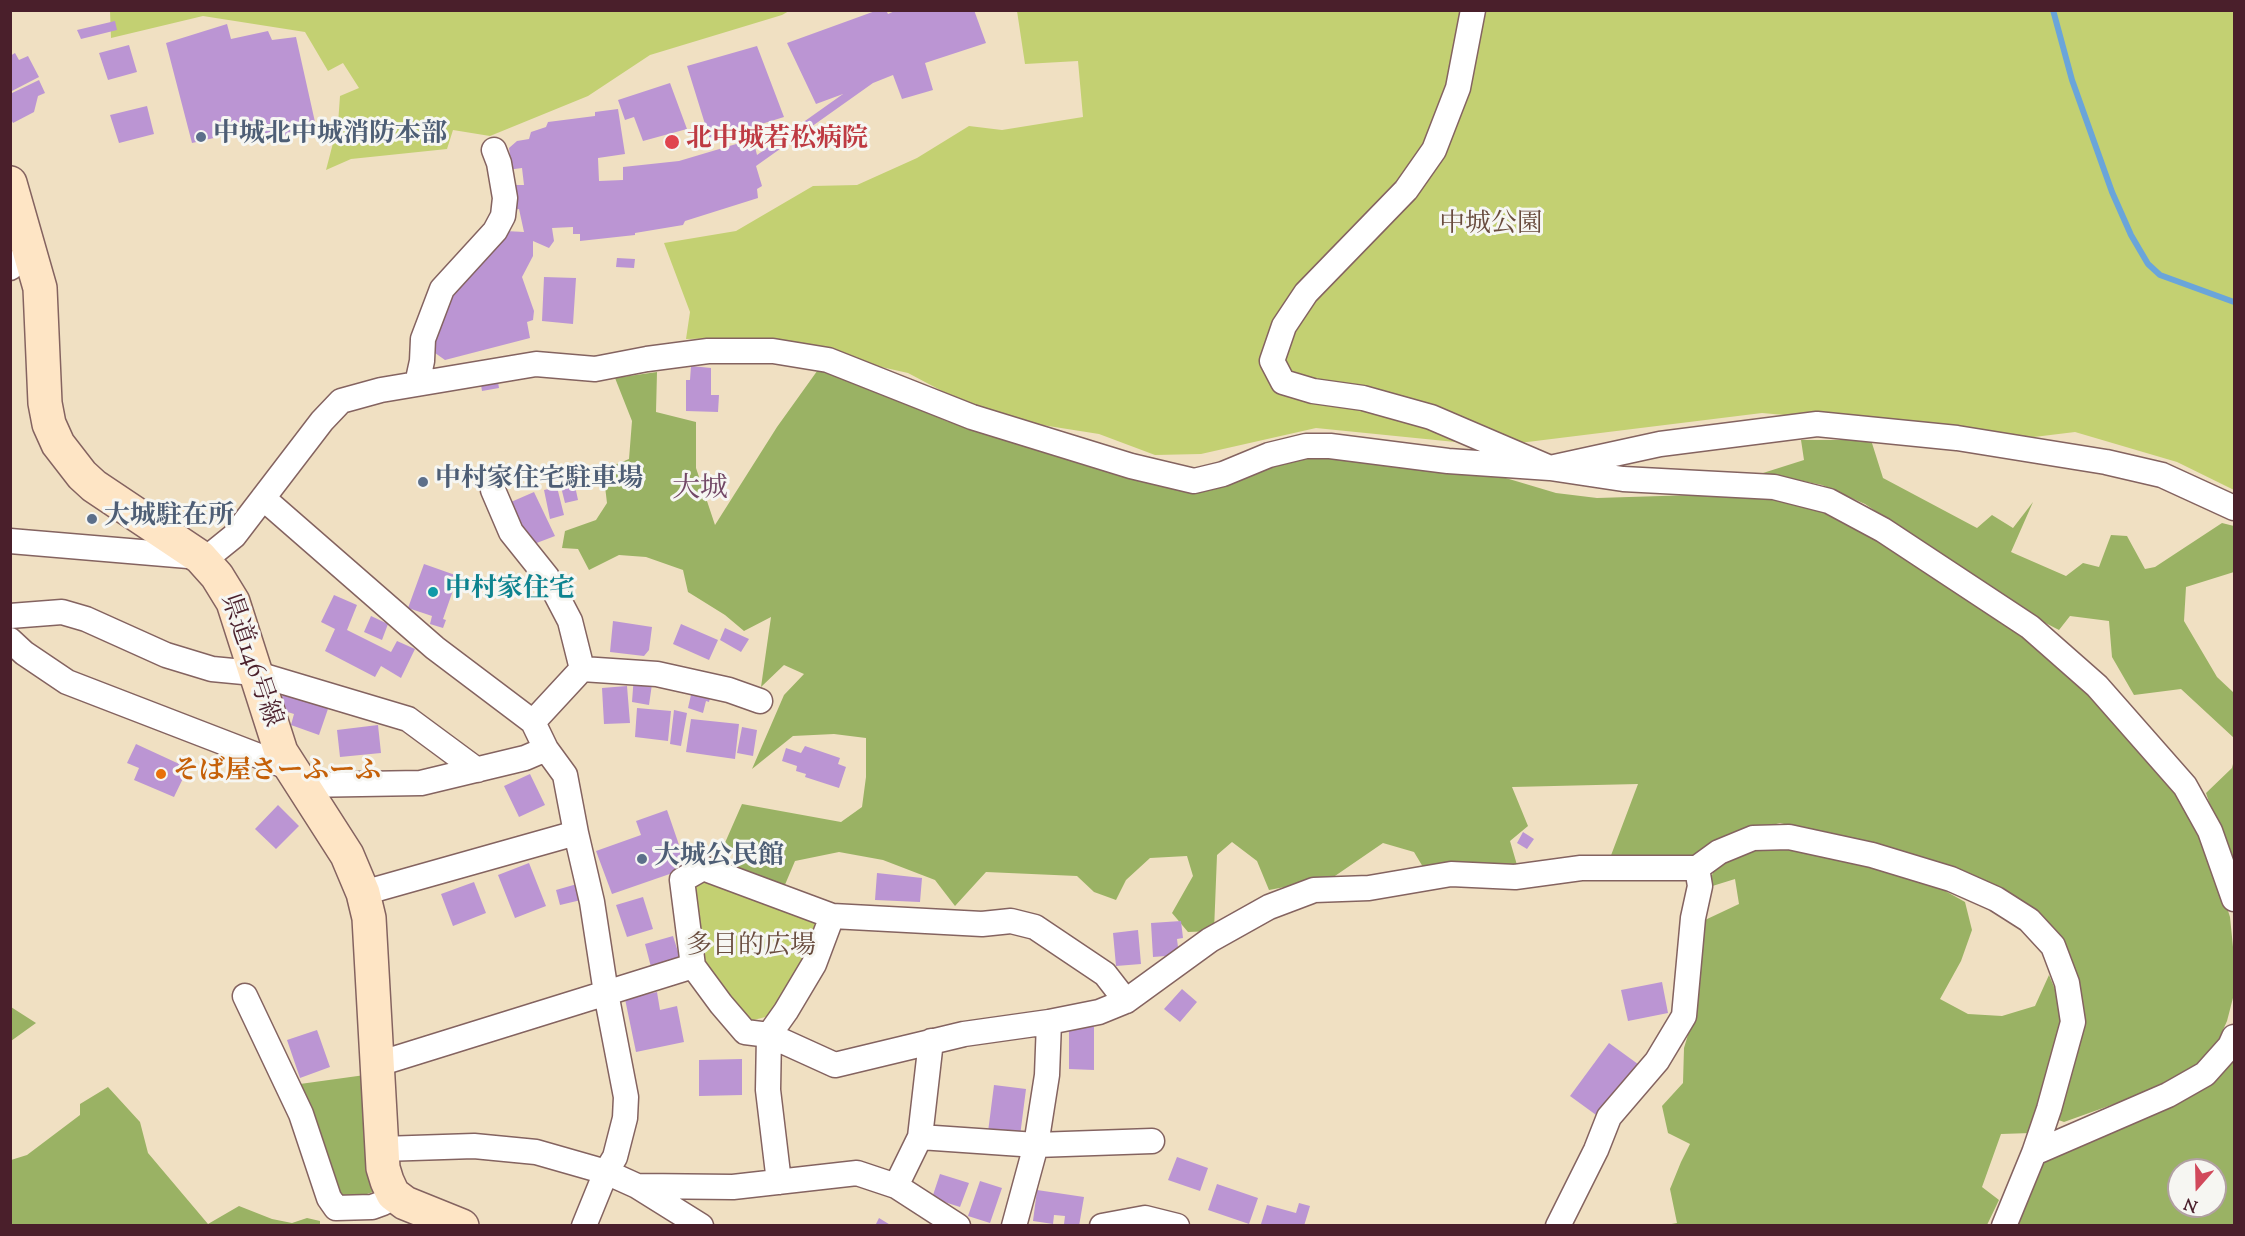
<!DOCTYPE html>
<meta charset="utf-8">
<style>
body{margin:0}
#map{position:relative;width:2245px;height:1236px;overflow:hidden;background:#f0e0c2;font-family:"Sorts Mill Goudy",serif}
canvas{display:block}
.frame{position:absolute;inset:0;border:12px solid #4a1f2b;pointer-events:none}
.north{position:absolute;left:2167px;top:1158px;width:60px;height:60px;box-sizing:border-box;background:#f6f6f2;border:2px solid #b1a0a2;border-radius:50%;rotate:200deg;font-size:16px;font-weight:700;line-height:24px;text-align:center;color:#4a1f2b}
.north::after{content:'';display:block;margin:auto;width:21px;height:27px;background:#d1495b;clip-path:polygon(50% 0,100% 100%,50% 72%,0 100%)}
</style>
<div id="map">
<canvas width="2245" height="1236"></canvas>
<div class="frame"></div>
<div class="north">N</div>
</div>
<script>
const context = document.querySelector('canvas').getContext('2d');
context.lineJoin = 'round';
function fillPath(path, color) { context.fillStyle = color; context.fill(path, 'evenodd'); }
const toPath = rows => new Path2D(rows.map(r => 'M' + r).join(''));
function stroke(path, color, width, dash) { context.strokeStyle = color; context.lineWidth = width; context.lineCap = dash ? 'butt' : 'round'; context.setLineDash(dash || []); context.stroke(path); }
function label(font, color, halo, rows, align = 'center') {
  context.font = font + ' "Sorts Mill Goudy","Noto Serif JP",serif'; context.lineWidth = 6; context.setLineDash([]); context.textBaseline = 'middle'; context.strokeStyle = halo; context.fillStyle = color; for (const [text, x, y, turn = 0] of rows) {
    context.save(); context.translate(x, y); context.rotate((+turn || 0) * Math.PI / 180); context.textAlign = isNaN(turn) ? turn : align; if (halo) context.strokeText(text, 0, 0); context.fillText(text, 0, 0); context.restore();
  }
}
const green = toPath([
 [110,11,789,11,782,15,650,55,588,96,490,136,453,130,447,149,351,159,326,170,338,124,340,96,359,88,343,63,328,71,305,32,203,16,111,38],
 [1017,11,2234,11,2234,490,2177,462,2075,432,2034,437,1762,413,1495,446,1316,428,1201,454,1155,455,1099,434,1042,425,976,409,908,373,806,350,726,338,686,339,690,312,664,243,736,231,813,186,857,185,917,158,969,126,1002,130,1083,117,1078,61,1025,64],
 [703,875,822,920,804,963,769,1016,750,1021,702,968,692,894]
]);
const forest = toPath([
 [820,367,864,384,946,421,1149,478,1261,466,1305,456,1343,457,1499,476,1556,493,1597,498,1758,493,1829,512,1905,556,2033,642,2090,697,2181,797,2213,864,2230,917,2234,957,2234,994,2227,1021,2210,1059,2170,1084,2064,1122,2053,1118,2082,1018,2077,974,2057,938,1857,842,1780,823,1727,837,1687,860,1610,858,1638,784,1512,787,1528,826,1510,841,1517,865,1423,867,1414,852,1383,843,1332,878,1269,890,1257,861,1232,842,1217,855,1214,931,1188,932,1172,913,1193,876,1187,856,1150,858,1126,880,1116,900,1094,892,1077,876,986,872,955,906,935,880,883,860,839,852,795,861,784,887,736,869,742,852,724,845,742,804,841,822,862,807,866,777,866,738,834,734,793,736,752,769,784,695,804,674,784,665,761,687,771,617,744,631,725,615,688,592,683,570,646,557,619,555,589,570,578,549,562,548,565,531,596,520,607,503,603,470,629,459,632,421,615,378,657,372,656,412,696,422,696,468,715,525,777,427],
 [1801,440,1871,440,1883,478,1977,528,1992,515,2013,528,2033,502,2011,552,2066,576,2083,563,2099,567,2111,535,2127,536,2145,569,2155,567,2222,523,2234,526,2234,572,2186,587,2184,621,2217,677,2234,693,2234,738,2181,689,2134,695,2112,657,2109,621,2070,616,2059,630,2030,615,1865,504,1822,485,1763,473,1804,460],
 [2234,760,2234,878,2206,793,2232,768],
 [1749,848,1796,848,1870,865,1933,884,1965,902,1972,930,1961,961,1940,999,1968,1014,2002,1016,2035,1006,2049,975,2060,1001,2060,1046,2031,1133,2001,1134,1982,1187,1999,1200,1987,1225,1666,1225,1677,1223,1670,1189,1681,1162,1690,1144,1668,1133,1662,1106,1683,1083,1684,1048,1696,1008,1705,920,1739,904,1735,879,1706,888,1718,862],
 [11,1007,36,1023,11,1041,10,1041],
 [2234,1050,2234,1225,2015,1226,2039,1159],
 [2179,1170,2215,1170,2215,1206,2179,1206],
 [365,1075,376,1191,352,1199,337,1196,300,1084],
 [108,1087,140,1122,148,1153,208,1224,239,1206,272,1219,292,1223,307,1218,320,1221,320,1225,11,1225,11,1160,27,1155,80,1115,80,1104]
]);
const stream = toPath([
 [2053,10,2072,80,2112,192,2131,235,2148,264,2160,275,2234,302]
]);
const building = toPath([
 [878,10,886,10,888,14,897,10,974,10,986,43,925,63,933,90,902,99,893,75,873,83,756,166,762,186,757,189,758,198,685,221,683,225,635,233,635,235,580,241,580,234,573,234,573,227,552,228,554,241,549,248,533,241,533,256,522,277,534,311,533,320,527,322,530,338,445,360,428,348,439,333,432,328,484,250,506,231,524,232,519,209,511,210,507,185,524,185,522,168,507,170,511,162,509,148,517,141,529,139,531,132,546,127,548,122,595,116,595,112,618,109,625,154,598,158,599,181,623,180,623,167,679,161,753,139,757,155,843,94,816,104,787,43],
 [115,21,117,30,81,39,77,30],
 [227,24,231,39,268,31,272,40,296,37,317,131,257,143,253,129,192,143,166,43],
 [129,45,137,72,108,80,99,53],
 [757,46,784,117,710,140,687,66],
 [15,53,19,60,28,56,39,77,10,92,10,56],
 [39,80,45,93,38,96,34,112,13,123,10,117,10,94],
 [670,83,687,129,643,141,634,117,625,120,618,100],
 [147,106,154,134,119,143,110,115],
 [617,258,635,259,634,268,616,267],
 [544,277,576,278,573,324,542,321],
 [691,366,711,368,711,395,719,395,718,412,686,411,686,380,690,380],
 [497,376,499,388,482,391,480,379],
 [575,486,578,500,565,503,561,487],
 [557,487,564,515,550,519,544,490],
 [534,492,555,536,534,544,523,529,511,502],
 [424,564,458,576,443,619,446,620,443,628,430,624,432,616,408,608],
 [334,595,357,605,347,630,391,652,397,641,415,649,401,678,381,666,375,677,325,651,335,629,321,622],
 [371,616,388,624,382,640,364,632],
 [613,621,652,627,649,650,644,656,610,652],
 [681,624,718,640,709,660,673,644],
 [725,628,749,639,741,652,720,640],
 [634,675,653,677,649,705,632,702],
 [627,686,630,723,604,724,602,688],
 [693,686,712,690,709,702,706,701,703,713,688,708],
 [285,688,330,703,319,735,291,725,294,714,278,709],
 [637,708,671,711,668,741,635,737],
 [674,710,687,713,681,746,670,744],
 [691,719,739,724,735,759,686,752],
 [378,725,381,753,340,757,337,730],
 [742,727,757,730,753,756,737,753],
 [136,744,188,768,174,797,134,780,139,768,127,763],
 [805,746,840,758,838,764,846,767,839,788,805,777,806,774,796,771,797,766,782,761,786,748,801,753],
 [530,774,545,805,519,817,504,786],
 [278,805,299,826,276,849,255,829],
 [667,810,687,868,612,894,596,851,641,835,636,821],
 [1523,832,1534,839,1527,849,1517,843],
 [529,863,546,906,515,918,498,875],
 [877,873,922,878,920,902,875,900],
 [474,882,486,913,453,926,441,894],
 [577,884,581,900,560,905,556,890],
 [643,897,653,929,627,937,616,905],
 [1181,921,1183,938,1177,939,1179,955,1153,957,1151,923],
 [1138,930,1141,964,1116,966,1113,933],
 [673,936,680,958,651,967,645,944],
 [1662,982,1668,1013,1628,1021,1621,990],
 [1182,989,1197,1002,1180,1022,1164,1009],
 [657,992,660,1010,677,1006,684,1042,636,1052,625,999],
 [1069,1027,1094,1027,1094,1070,1069,1069],
 [317,1030,330,1067,300,1078,287,1040],
 [1609,1043,1642,1067,1603,1120,1570,1096],
 [742,1059,742,1095,699,1096,699,1060],
 [994,1085,1026,1089,1020,1136,988,1132],
 [1177,1157,1208,1168,1200,1191,1168,1180],
 [940,1174,969,1183,960,1207,932,1198],
 [980,1181,1002,1188,990,1223,968,1216],
 [1217,1184,1258,1198,1249,1224,1208,1210],
 [1037,1190,1084,1197,1079,1226,1064,1224,1065,1216,1054,1215,1053,1224,1033,1221],
 [1299,1203,1310,1206,1304,1226,1261,1224,1267,1205,1296,1213],
 [879,1218,892,1226,875,1226]
]);
const minor = toPath([
 [1473,10,1458,88,1434,150,1406,190,1306,293,1284,326,1272,361,1283,382,1313,391,1363,398,1431,417,1550,468,1660,444,1817,424,1957,438,2106,462,2162,475,2234,508],
 [10,268,31,252],
 [417,384,422,361,423,339,442,289,495,231,503,216,505,198,499,163,494,150],
 [493,490,511,532,547,577,570,621,582,669],
 [263,498,435,648,533,722,546,749,565,775,576,833,592,902,606,993,626,1097,625,1118,615,1157,606,1172,584,1226],
 [10,541,200,557,213,553,234,536,322,421,341,401,381,390,536,364,595,369,647,359,708,351,773,351,828,360,972,417,1131,466,1194,481,1223,474,1269,455,1306,446,1330,446,1448,461,1550,468,1623,479,1774,487,1829,501,1883,530,2030,627,2097,686,2185,786,2210,831,2234,899],
 [10,616,62,612,86,619,166,655,212,669,254,673,408,719,477,770],
 [10,640,24,653,67,682,290,768],
 [533,722,582,669,657,674,729,690,760,701],
 [301,785,421,783,525,758,546,749],
 [363,893,576,833],
 [832,916,703,868,682,880,693,966,721,1004,745,1032,769,1035,786,1011,814,964,832,916,982,924,1011,921,1035,927,1105,974,1126,1001],
 [245,996,301,1114,329,1198,336,1208,372,1207,383,1203,393,1194],
 [378,1064,693,966],
 [920,1137,1036,1145,1152,1141],
 [382,1149,474,1146,536,1152,606,1172,637,1186,701,1226],
 [2034,1153,2168,1095,2205,1074,2230,1046,2234,1037],
 [779,1182,768,1090,769,1035,835,1065,964,1034,1049,1022,1099,1012,1126,1001,1210,940,1269,907,1314,890,1369,888,1451,874,1515,877,1581,868,1697,868,1719,852,1753,838,1789,837,1872,855,1951,879,1996,899,2029,920,2053,946,2067,983,2073,1022,2049,1109,2034,1153,2004,1226],
 [639,1186,733,1187,857,1173,896,1186,958,1226],
 [896,1186,920,1137,931,1041],
 [1014,1226,1036,1145,1047,1075,1049,1022],
 [1102,1226,1145,1218,1177,1226],
 [1558,1226,1596,1150,1609,1117,1657,1061,1684,1016,1693,918,1700,886,1697,868]
]);
const secondary = toPath([
 [10,183,40,288,45,403,49,424,58,444,82,475,94,486,200,557,217,576,233,602,281,752,347,855,363,893,369,918,383,1168,387,1181,393,1194,405,1203,462,1226]
]);
const markers = [
 [201,137,6,"#5c6f8a"],
 [672,142,8,"#e0444e"],
 [423,482,6,"#5c6f8a"],
 [92,519,6,"#5c6f8a"],
 [433,592,6,"#0f9aa8"],
 [161,774,6,"#e8710a"],
 [642,859,6,"#5c6f8a"]
];
const serviceNames = [
 ["中城北中城消防本部",213,137],
 ["中村家住宅駐車場",435,482],
 ["大城駐在所",104,519],
 ["大城公民館",654,859]
];
const healthNames = [
 ["北中城若松病院",686,142]
];
const parkNames = [
 ["中城公園",1491,227],
 ["多目的広場",751,949]
];
const cultureNames = [
 ["中村家住宅",445,592]
];
const streetNames = [
 ["県道146号線",249,661,71]
];
const foodNames = [
 ["そば屋さーふーふ",173,774]
];
const quarterNames = [
 ["大城",700,491]
];
fillPath(green, '#c3d072');
fillPath(forest, '#9ab264');
stroke(stream, '#6aa5da', 6);
fillPath(building, '#bb95d3');
stroke(minor, '#846360', 27);
stroke(secondary, '#846360', 36);
stroke(minor, '#fff', 24);
stroke(secondary, '#fee5c5', 33);
for (const [x, y, r, color] of markers) { const dot = new Path2D(); dot.arc(x, y, r, 0, 2 * Math.PI); context.fillStyle = color; context.fill(dot); stroke(dot, '#f6f6f2', 2); }
label('bold 26px', '#4e5e75', '#f6f6f2', serviceNames, 'left');
label('bold 26px', '#be3a42', '#f6f6f2', healthNames, 'left');
label('26px', '#684b3d', '#f6f6f2', parkNames);
label('bold 26px', '#0d838f', '#f6f6f2', cultureNames, 'left');
label('26px', '#4a1f2b', '#f6f6f2', streetNames);
label('bold 26px', '#c56008', '#f6f6f2', foodNames, 'left');
label('28px', '#724866', '#f6f6f2', quarterNames);
</script>
